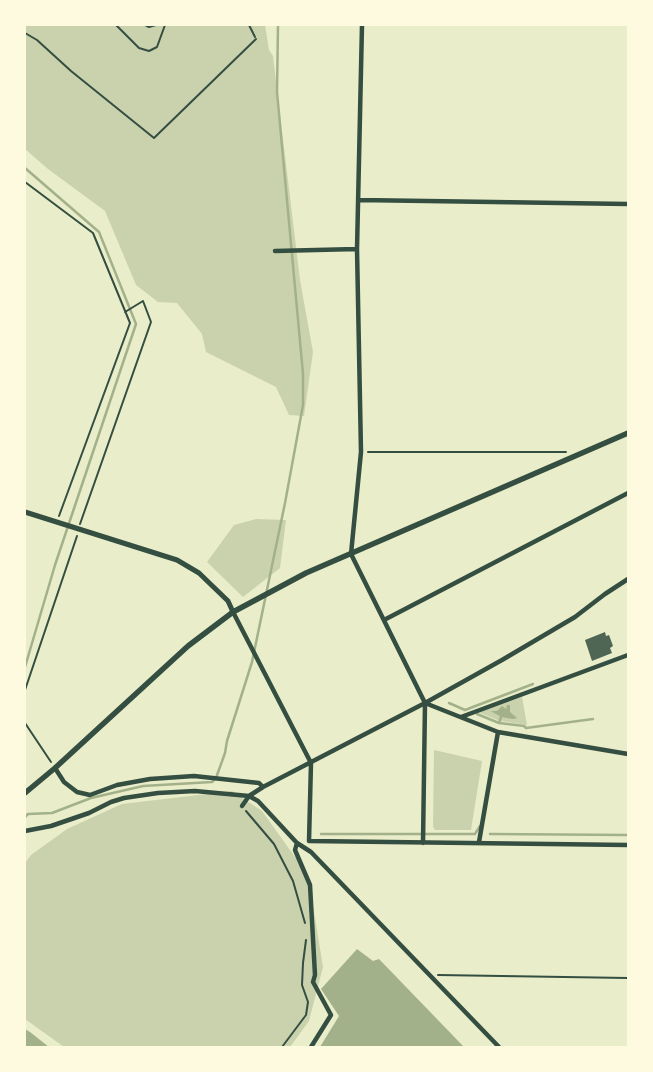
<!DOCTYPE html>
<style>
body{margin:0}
#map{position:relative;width:653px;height:1072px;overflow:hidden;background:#e9edc9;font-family:Signika,sans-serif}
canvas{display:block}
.frame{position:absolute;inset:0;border:26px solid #fefae0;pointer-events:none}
</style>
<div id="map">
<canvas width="653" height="1072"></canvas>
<div class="frame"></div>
</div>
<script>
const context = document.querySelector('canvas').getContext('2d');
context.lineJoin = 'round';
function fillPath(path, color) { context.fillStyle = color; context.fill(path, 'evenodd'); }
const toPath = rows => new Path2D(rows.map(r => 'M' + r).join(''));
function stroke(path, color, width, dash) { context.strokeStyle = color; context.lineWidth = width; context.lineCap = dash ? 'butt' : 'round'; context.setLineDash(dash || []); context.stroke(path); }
const green = toPath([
 [25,25,265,25,269,50,273,56,300,280,313,352,304,416,289,415,276,387,206,352,202,334,177,303,158,302,136,285,105,211,48,169,25,149],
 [256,519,286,520,280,568,243,597,207,562,234,525],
 [522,697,527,725,500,721,478,712],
 [434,750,482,761,471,830,435,830,433,827],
 [232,791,262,811,308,875,323,967,309,1021,290,1047,64,1047,25,1019,25,863,31,855,67,829,122,804]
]);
const water = toPath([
 [507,705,510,705,510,712,517,718,513,719,501,717,491,711,497,711,502,706,506,709],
 [357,949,373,961,379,959,464,1047,320,1047,339,1016,321,989],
 [25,1029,30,1032,49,1047,25,1047]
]);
const stream = toPath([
 [25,168,99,232,136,324,55,565,25,667],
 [449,703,465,710,533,684],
 [477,714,499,723,524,726,526,728,593,719],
 [499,723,501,717],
 [25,817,28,814,52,813,91,798,143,786,212,782,216,778,225,753,227,741,252,662,285,503,303,405,303,374,277,92,278,25],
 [321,834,475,834,480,826],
 [490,834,628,835]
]);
const building = toPath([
 [605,632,606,636,609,635,613,646,610,648,612,653,592,661,585,640]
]);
const path = toPath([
 [116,25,139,48,149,51,157,47,165,25],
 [145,25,149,27,156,25],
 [249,25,255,37],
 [25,33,37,40,71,71,154,138,256,39],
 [25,182,93,233,130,323,59,516],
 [368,452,566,452],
 [80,524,151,322,143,301,125,312],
 [25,690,77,536],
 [25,723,51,762],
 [246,811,274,844,293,881,305,923],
 [438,975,628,978],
 [282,1047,306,1015,308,1002,302,985,303,963,306,940]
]);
const minor = toPath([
 [362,25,357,249,361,452,351,554,425,703,423,843],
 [359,200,628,204],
 [275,251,357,249],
 [233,612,311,763,309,841,628,845],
 [384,620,628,493],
 [425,703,498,732,628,754],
 [461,717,628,655],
 [55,768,64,782,77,792,90,795,117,785,150,779,194,776,259,783,263,787],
 [242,806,249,796,263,787,425,703,502,660,575,617,605,594,628,579],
 [25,831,51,826,89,813,111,802,124,798,158,793,195,791,249,796,258,801,297,843,311,852,499,1047],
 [479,842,498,732],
 [297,843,295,850,310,885,315,975,313,982,331,1015,311,1047]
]);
const tertiary = toPath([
 [25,512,177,560,199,573,228,601,233,612]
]);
const secondary = toPath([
 [25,793,55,768,188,646,233,612,306,573,628,433]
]);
fillPath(green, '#cad2ad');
fillPath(water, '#a3b18a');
stroke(stream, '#a3b18a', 2.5);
fillPath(building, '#4f6655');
stroke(path, '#344e41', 2);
stroke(minor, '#344e41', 4.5);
stroke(tertiary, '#344e41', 5);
stroke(secondary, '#344e41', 5.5);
</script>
